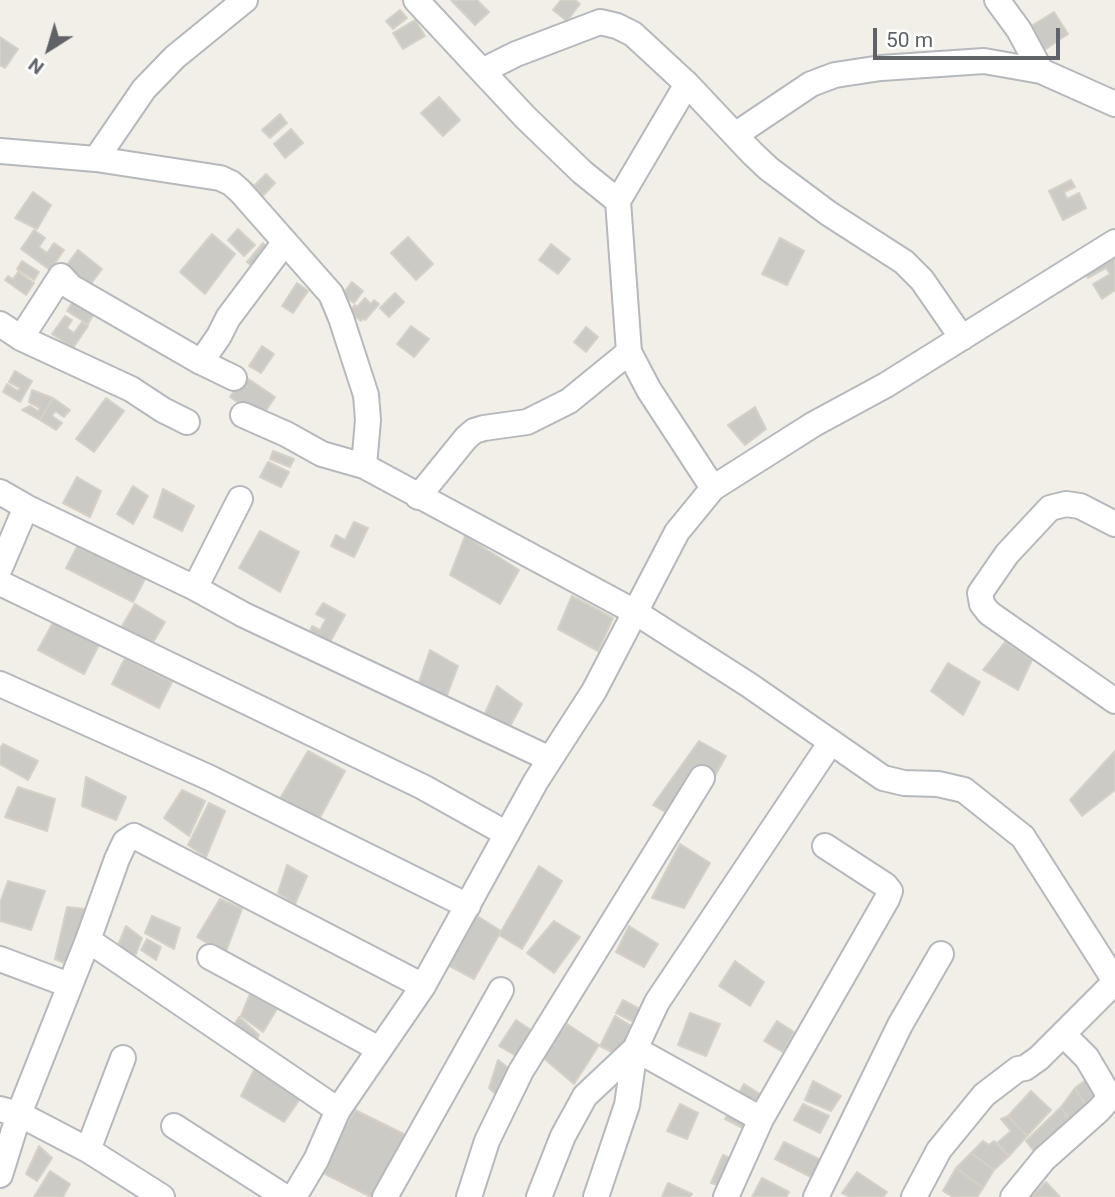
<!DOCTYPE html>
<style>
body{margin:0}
#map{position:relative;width:1115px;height:1197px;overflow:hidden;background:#f1efe8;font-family:Roboto,sans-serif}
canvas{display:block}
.north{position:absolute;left:14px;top:14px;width:70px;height:70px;-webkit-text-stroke:5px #fff;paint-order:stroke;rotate:217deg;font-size:19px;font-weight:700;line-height:28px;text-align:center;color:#5f6368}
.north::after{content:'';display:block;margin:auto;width:24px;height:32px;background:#5f6368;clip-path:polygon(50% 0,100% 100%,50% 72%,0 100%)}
.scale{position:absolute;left:873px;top:28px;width:187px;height:32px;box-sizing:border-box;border:4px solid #5f6368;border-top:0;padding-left:9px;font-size:21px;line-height:24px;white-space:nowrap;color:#5f6368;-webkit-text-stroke:5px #fff;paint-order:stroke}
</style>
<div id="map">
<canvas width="1115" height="1197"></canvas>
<div class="north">N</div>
<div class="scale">50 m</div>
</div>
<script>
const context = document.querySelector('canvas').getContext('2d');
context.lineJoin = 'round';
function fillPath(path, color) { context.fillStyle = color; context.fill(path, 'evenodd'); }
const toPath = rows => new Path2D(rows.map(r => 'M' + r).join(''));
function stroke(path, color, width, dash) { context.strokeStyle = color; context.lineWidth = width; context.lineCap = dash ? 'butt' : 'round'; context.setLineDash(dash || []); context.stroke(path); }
const building = toPath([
 [451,0,477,0,489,12,475,25,451,0],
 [561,0,575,0,580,4,567,21,553,10,561,0],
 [400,10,407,18,393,29,386,21,400,10],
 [1054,12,1068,34,1043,51,1028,28,1054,12],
 [415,20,425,36,403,49,393,33,415,20],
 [0,37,18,49,5,68,0,65,0,37],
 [439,97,460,120,443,136,421,113,439,97],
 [280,114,287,123,270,138,262,130,280,114],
 [291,129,303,143,285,158,274,144,291,129],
 [266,174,275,183,258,201,242,186,247,180,254,186,266,174],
 [1071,180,1075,187,1064,192,1067,199,1079,193,1086,208,1063,220,1049,191,1071,180],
 [33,192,51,205,37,229,15,218,33,192],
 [238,229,255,245,244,256,228,240,238,229],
 [34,230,45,238,39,247,47,253,54,243,64,250,50,270,21,249,34,230],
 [212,234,235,254,205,294,180,272,212,234],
 [408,237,433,264,416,280,391,253,408,237],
 [780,238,804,251,787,285,762,274,780,238],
 [263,243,274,252,259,272,247,262,263,243],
 [551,244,570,259,558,274,539,260,551,244],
 [78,250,102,269,90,285,66,266,78,250],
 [1115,251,1115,290,1102,299,1093,284,1110,274,1106,268,1088,278,1080,264,1115,251],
 [22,261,39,272,34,280,17,269,22,261],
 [18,272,34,283,26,295,5,280,8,276,13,279,18,272],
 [352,282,363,291,354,303,350,300,345,307,337,301,352,282],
 [297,283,308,291,293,313,282,306,297,283],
 [395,293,404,302,389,317,380,308,395,293],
 [76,296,97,309,88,324,67,311,76,296],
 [365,298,371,304,374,300,379,304,365,320,363,318,361,321,349,312,355,305,357,307,365,298],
 [65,316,72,320,67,328,74,333,82,322,88,326,73,348,52,334,65,316],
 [411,326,429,339,414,357,397,344,411,326],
 [586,327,598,337,586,352,574,342,586,327],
 [262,346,274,354,261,373,249,366,262,346],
 [15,371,32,381,20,402,3,392,7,384,18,391,20,388,9,382,15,371],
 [244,376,275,397,261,418,230,397,244,376],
 [32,390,53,398,40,420,22,410,30,406,38,411,40,408,29,402,32,390],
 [53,398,70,410,64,417,55,411,52,416,62,423,56,430,40,420,53,398],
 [106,398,124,411,94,452,76,439,106,398],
 [755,407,766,429,745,445,728,425,755,407],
 [273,451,294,459,290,467,270,459,273,451],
 [268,462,289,472,281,487,260,477,268,462],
 [77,477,101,491,90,517,63,503,77,477],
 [133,486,148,496,133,524,117,514,133,486],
 [163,489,194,506,182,531,154,517,163,489],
 [354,522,368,528,354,557,331,546,336,535,345,540,354,522],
 [260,531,299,552,280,592,239,568,260,531],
 [465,536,519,570,500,604,450,575,465,536],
 [79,543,146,577,133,602,66,568,79,543],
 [572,596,613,618,598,651,558,629,572,596],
 [323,603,345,615,330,642,310,631,312,626,320,630,326,619,316,614,323,603],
 [135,604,165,622,151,646,121,628,135,604],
 [55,619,100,643,84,674,38,650,55,619],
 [1005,642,1032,660,1018,690,983,670,1005,642],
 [430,650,458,666,446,698,418,685,430,650],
 [125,658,172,682,159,708,112,684,125,658],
 [948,663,980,682,963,715,931,691,948,663],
 [497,686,522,704,509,728,484,716,497,686],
 [699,741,726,756,688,825,653,805,699,741],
 [3,744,38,761,28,780,0,764,0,749,3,744],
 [308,751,345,771,317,823,278,802,308,751],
 [1115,751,1115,790,1082,816,1070,800,1115,751],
 [86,777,126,797,116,820,82,806,86,777],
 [18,787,55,799,47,831,5,817,18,787],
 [182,790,205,801,189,836,164,818,182,790],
 [209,803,225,811,206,857,188,845,209,803],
 [680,844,710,863,684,908,652,898,680,844],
 [287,865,307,876,295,904,278,893,287,865],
 [539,866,562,881,522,949,499,935,539,866],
 [8,881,45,891,31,930,0,921,0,903,8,881],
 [220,899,242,909,225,954,197,937,220,899],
 [67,907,104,911,83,971,55,959,67,907],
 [474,914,501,931,474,979,446,964,474,914],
 [152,916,180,928,174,949,145,933,152,916],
 [554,921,580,937,554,973,527,953,554,921],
 [126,926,142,938,129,972,110,965,126,926],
 [629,926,658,944,644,967,616,952,629,926],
 [147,939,161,947,156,960,141,950,147,939],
 [735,961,764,982,750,1006,719,986,735,961],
 [250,994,277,1009,263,1032,241,1016,250,994],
 [623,1000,645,1012,638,1024,616,1013,623,1000],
 [690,1013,720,1024,706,1056,678,1045,690,1013],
 [615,1016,635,1028,622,1057,600,1046,615,1016],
 [239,1017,259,1035,248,1056,226,1038,239,1017],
 [516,1020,543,1038,525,1061,499,1046,516,1020],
 [777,1021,794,1032,783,1052,764,1041,777,1021],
 [567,1024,599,1045,574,1084,541,1056,567,1024],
 [498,1060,519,1076,503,1101,489,1088,498,1060],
 [255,1068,302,1096,284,1122,241,1096,255,1068],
 [1094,1074,1108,1103,1092,1115,1075,1088,1094,1074],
 [813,1081,841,1096,831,1111,805,1100,813,1081],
 [744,1084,781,1107,765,1139,725,1119,744,1084],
 [1075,1088,1092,1115,1077,1133,1061,1107,1075,1088],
 [1031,1091,1051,1110,1027,1136,1008,1116,1031,1091],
 [680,1104,698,1113,687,1139,667,1131,680,1104],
 [803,1104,829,1116,820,1133,794,1120,803,1104],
 [1061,1107,1077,1133,1047,1168,1026,1141,1061,1107],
 [355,1110,416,1140,388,1197,371,1197,321,1172,355,1110],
 [1008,1116,1027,1136,1009,1156,997,1143,1011,1131,1001,1119,1008,1116],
 [983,1141,989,1145,994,1141,1009,1156,994,1170,971,1153,983,1141],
 [784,1142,825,1162,815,1179,775,1159,784,1142],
 [39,1146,52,1158,37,1181,26,1174,39,1146],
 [971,1153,994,1170,983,1188,956,1168,971,1153],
 [723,1155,748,1166,734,1190,711,1183,723,1155],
 [956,1168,983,1188,977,1197,953,1197,943,1191,956,1168],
 [50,1171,70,1184,63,1197,34,1197,50,1171],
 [857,1172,887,1192,883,1197,850,1197,842,1193,857,1172],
 [762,1178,789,1192,786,1197,752,1197,762,1178],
 [1046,1182,1060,1197,1031,1197,1046,1182],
 [668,1183,692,1194,690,1197,662,1197,668,1183]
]);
const street = toPath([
 [416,0,482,71,516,54,600,22,617,26,633,34,687,84,752,153,769,169,828,213,904,262,922,280,962,338],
 [997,0,1019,30,1041,71],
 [482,71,526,118,582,172,618,201],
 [687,84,618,201,629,352,649,390,713,488],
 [735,135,811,84,835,75,881,68,984,61,1041,71,1115,104],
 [0,151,96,159,220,178,231,183,240,191,331,294,341,318,366,395,368,420,364,466],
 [96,159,144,89,175,57,245,0],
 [0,324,21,338,131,389,163,410,187,422],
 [21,338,61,276,71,287,201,362],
 [234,378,201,362,219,336,228,318,285,242],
 [243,415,286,434,322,454,364,466,635,612,749,685,883,778,904,783,938,784,964,790,1023,837,1115,981],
 [0,492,26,507,195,588,244,615,550,759],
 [418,497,466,438,474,431,484,428,527,422,569,401,629,352],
 [1115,524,1080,506,1066,504,1050,508,1007,554,980,593,982,604,989,613,1115,701],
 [0,568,26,507],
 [0,583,423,787,507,834],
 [195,588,240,499],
 [0,684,210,778,468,906],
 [88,940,338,1110],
 [210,957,379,1049],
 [0,959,69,985],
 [0,1109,19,1114,88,1150,162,1197],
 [174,1126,285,1197],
 [88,1150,123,1058],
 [0,1175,19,1114,88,940,117,859,125,842,134,836,423,986],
 [294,1197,316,1160,338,1110,423,986,536,781,594,691,677,532,713,488,814,424,886,385,1115,242],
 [385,1197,501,990],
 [469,1197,487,1141,521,1071,702,778],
 [539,1197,563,1136,585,1096,635,1049,761,1119],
 [596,1197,627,1105,635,1049,657,1002,831,742],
 [726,1197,761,1119,887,899,890,891,885,885,825,846],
 [816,1197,900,1025,941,954],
 [914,1197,939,1150,984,1095,1018,1069,1025,1068,1039,1058,1115,982],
 [1013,1197,1044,1159,1099,1110,1107,1101,1107,1092,1087,1058,1064,1035]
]);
fillPath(building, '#cccac5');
stroke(building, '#d6d1c6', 2);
stroke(street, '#b5b8bc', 28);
stroke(street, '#fff', 24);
</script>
